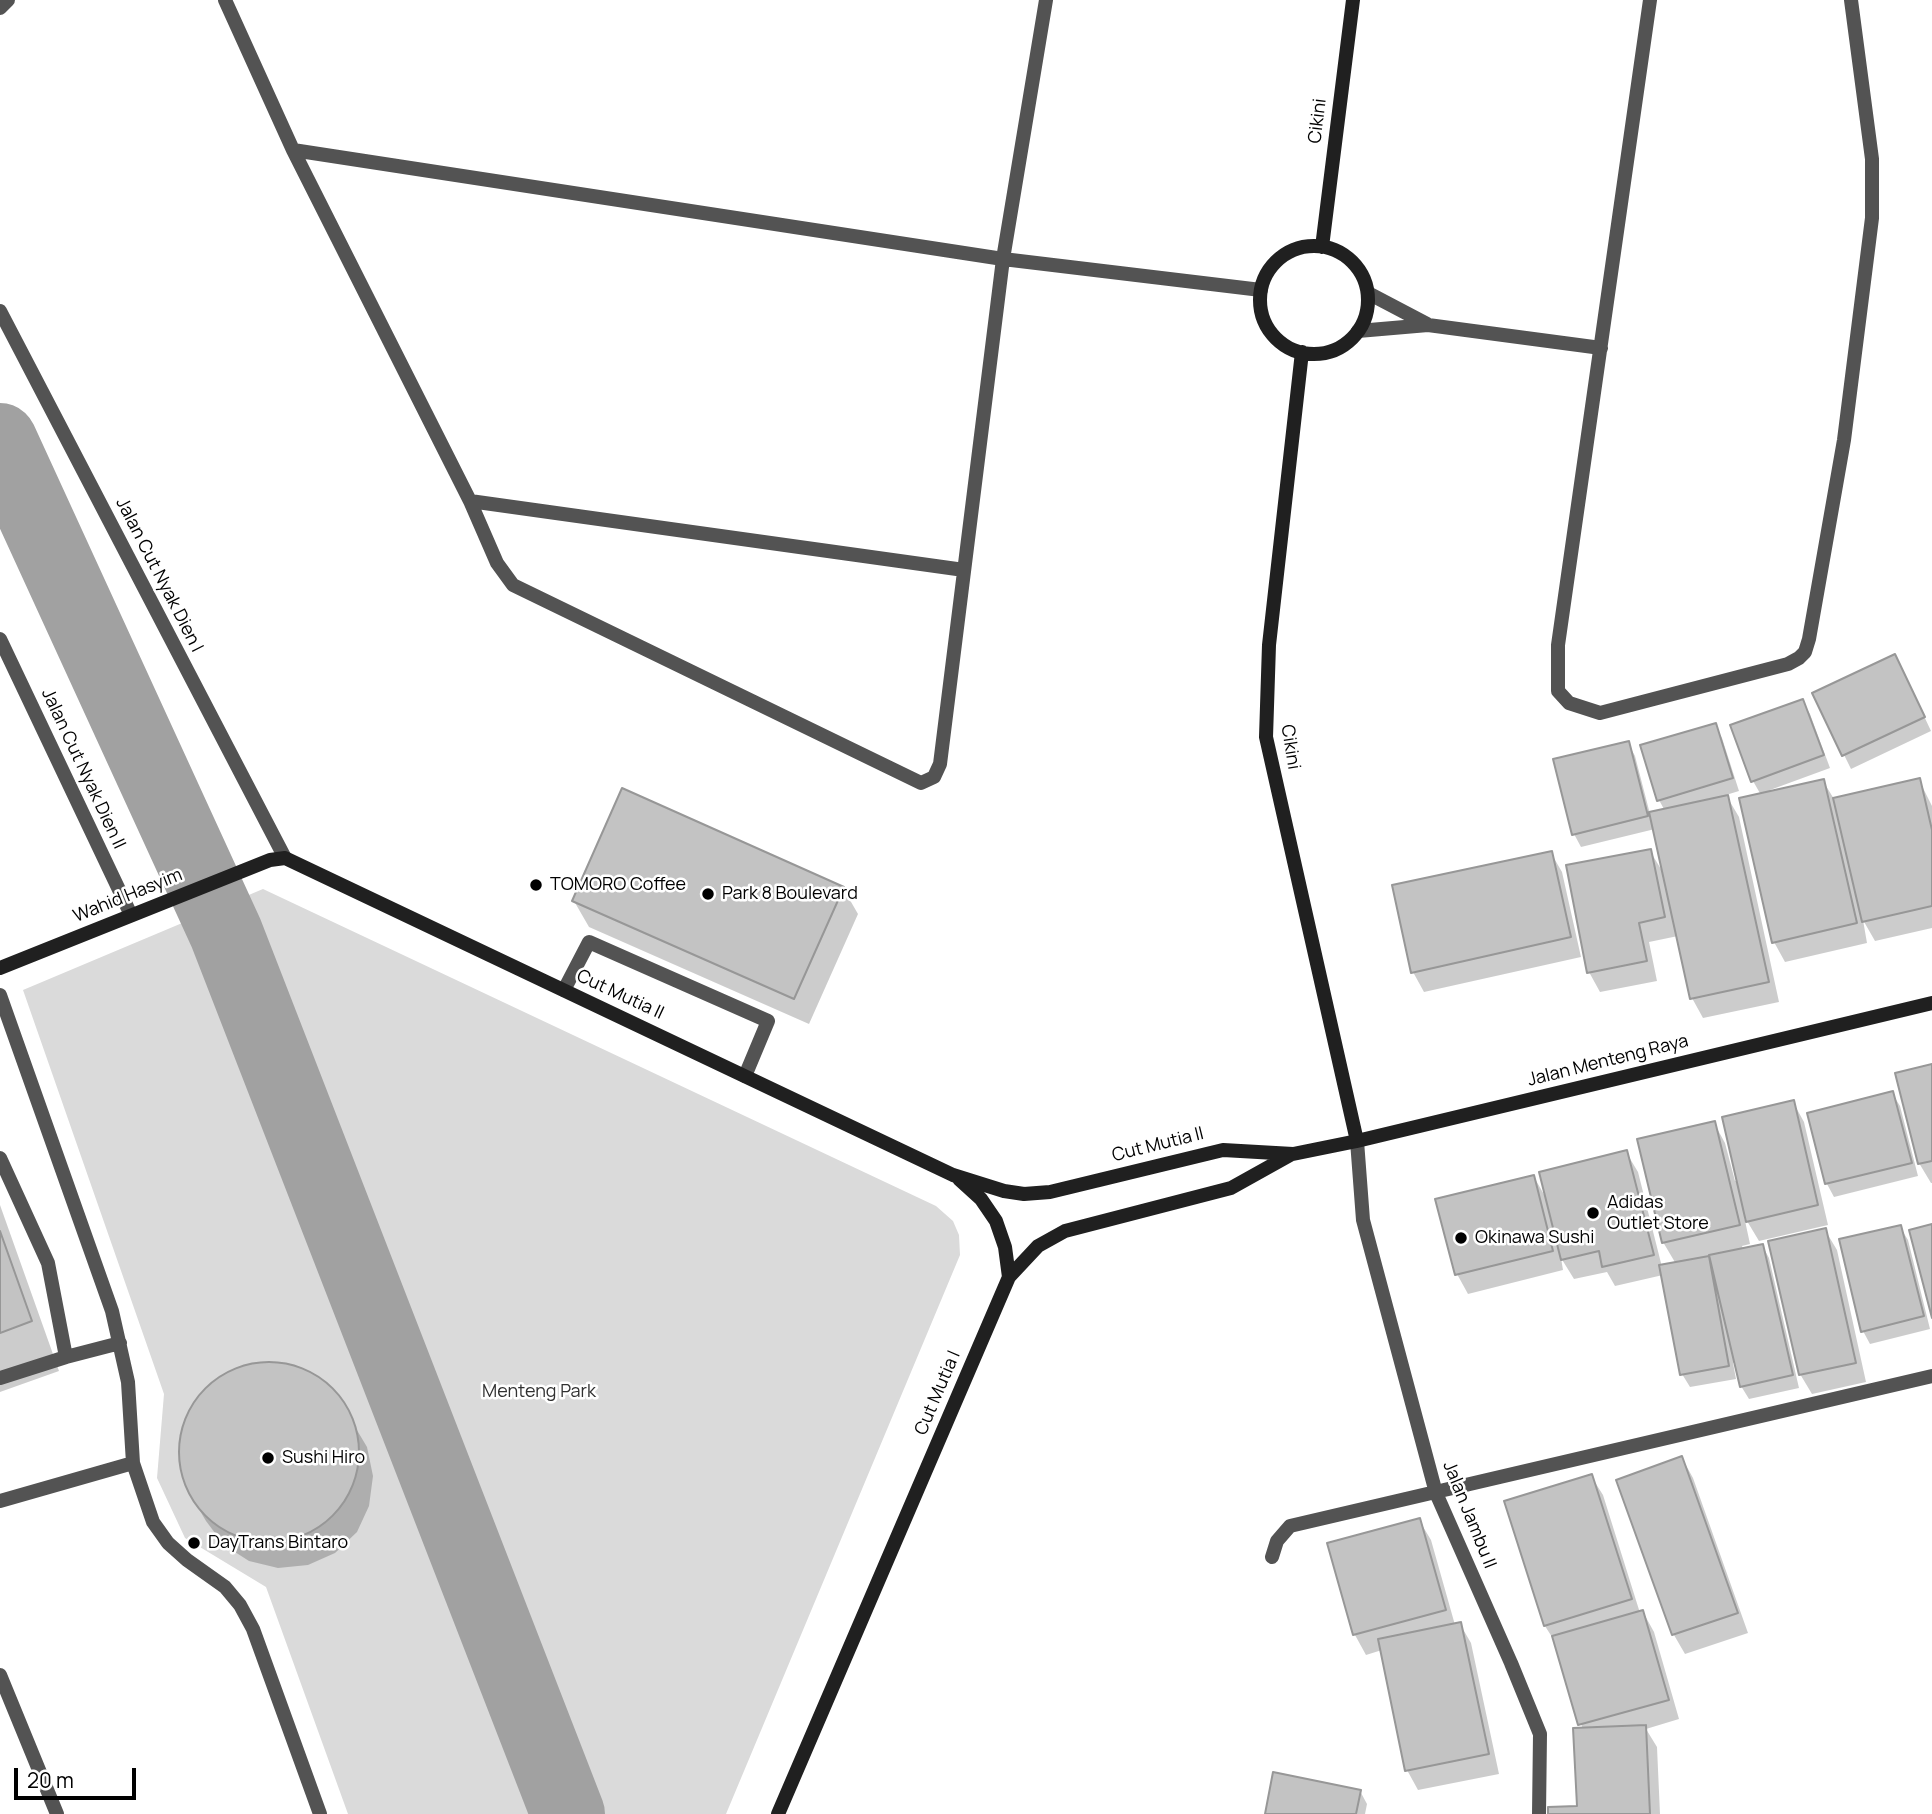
<!DOCTYPE html>
<style>
body{margin:0}
#map{position:relative;width:1932px;height:1814px;overflow:hidden;background:#fff;font-family:Manrope,sans-serif}
canvas{display:block}
.scale{position:absolute;left:14px;top:1768px;width:122px;height:32px;box-sizing:border-box;border:4px solid #000;border-top:0;padding-left:9px;font-size:21px;line-height:24px;white-space:nowrap;color:#000;-webkit-text-stroke:5px #fff;paint-order:stroke}
</style>
<div id="map">
<canvas width="1932" height="1814"></canvas>
<div class="scale">20 m</div>
</div>
<script>
const context = document.querySelector('canvas').getContext('2d');
context.lineJoin = 'round';
function fillPath(path, color) { context.fillStyle = color; context.fill(path, 'evenodd'); }
const toPath = rows => new Path2D(rows.map(r => 'M' + r).join(''));
function stroke(path, color, width, dash) { context.strokeStyle = color; context.lineWidth = width; context.lineCap = dash ? 'butt' : 'round'; context.setLineDash(dash || []); context.stroke(path); }
function label(font, color, halo, rows, align = 'center') {
  context.font = font + ' Manrope,sans-serif'; context.lineWidth = 5; context.setLineDash([]); context.textBaseline = 'middle'; context.strokeStyle = halo; context.fillStyle = color; for (const [text, x, y, turn = 0] of rows) {
    context.save(); context.translate(x, y); context.rotate((+turn || 0) * Math.PI / 180); context.textAlign = isNaN(turn) ? turn : align; if (halo) context.strokeText(text, 0, 0); context.fillText(text, 0, 0); context.restore();
  }
}
const green = toPath([
 [263,889,936,1206,953,1221,959,1235,960,1255,726,1814,348,1814,266,1587,185,1538,157,1478,164,1394,23,990]
]);
const shadow = toPath([
 [1902,669,1931,731,1851,769,1814,694],
 [1802,701,1810,714,1830,768,1770,790,1770,793,1823,781,1834,799,1919,780,1932,806,1932,928,1875,941,1863,920,1867,943,1785,962,1774,942,1761,795,1753,781],
 [1715,725,1722,738,1739,791,1726,795,1739,817,1779,1002,1703,1018,1692,998,1678,936,1649,942,1657,981,1600,992,1589,972,1650,851,1664,874,1655,829,1581,847,1574,834,1628,743,1635,756,1650,814,1665,811,1659,800],
 [1551,853,1562,872,1581,957,1424,992,1413,972],
 [843,888,858,914,809,1024,589,927,574,901],
 [1932,1066,1932,1183,1931,1183,1919,1163],
 [1892,1093,1900,1106,1918,1176,1834,1197,1827,1184,1809,1114],
 [1793,1102,1804,1122,1828,1225,1759,1241,1744,1216,1750,1244,1742,1246,1743,1249,1762,1245,1769,1258,1799,1388,1749,1399,1741,1386,1736,1362,1733,1363,1736,1379,1690,1387,1682,1374,1663,1275,1615,1286,1607,1272,1574,1279,1561,1258,1563,1270,1468,1294,1457,1274,1534,1177,1546,1198,1626,1152,1638,1172,1662,1267,1676,1264,1663,1242,1714,1123,1725,1143,1735,1181,1738,1180],
 [0,1205,59,1371,0,1392],
 [1900,1227,1908,1240,1930,1329,1870,1344,1863,1331],
 [1825,1230,1837,1250,1866,1382,1812,1394,1800,1374],
 [258,1364,288,1366,314,1376,336,1395,367,1447,373,1476,369,1506,357,1532,335,1553,308,1565,278,1568,249,1561,224,1545,206,1521,190,1494,181,1467,180,1438,190,1411,207,1388,231,1372],
 [1682,1458,1693,1478,1748,1633,1685,1654,1674,1635,1619,1481],
 [1591,1476,1603,1495,1640,1613,1643,1612,1654,1632,1679,1719,1646,1729,1657,1747,1660,1814,1550,1814,1579,1808,1583,1730,1557,1645,1545,1626],
 [1419,1520,1431,1540,1455,1625,1460,1624,1471,1643,1499,1774,1418,1790,1407,1770,1382,1650,1366,1655,1355,1635,1329,1544],
 [1360,1791,1367,1804,1365,1814,1267,1814]
]);
const river = toPath([
 [0,440,226,933,568,1814]
]);
const building = toPath([
 [1895,654,1925,717,1842,756,1812,693,1895,654],
 [1803,699,1824,755,1751,782,1730,725,1803,699],
 [1716,723,1733,778,1657,801,1640,745,1716,723],
 [1629,741,1648,816,1572,835,1553,759,1629,741],
 [1920,778,1932,830,1932,906,1862,922,1833,798,1920,778],
 [1824,779,1857,923,1772,943,1739,798,1824,779],
 [622,788,844,887,794,999,572,901,622,788],
 [1728,795,1769,982,1690,999,1649,812,1728,795],
 [1651,849,1665,917,1639,923,1647,961,1587,973,1566,865,1651,849],
 [1552,851,1571,937,1411,973,1392,885,1552,851],
 [1932,1064,1932,1161,1918,1164,1895,1073,1932,1064],
 [1893,1091,1912,1163,1825,1184,1807,1113,1893,1091],
 [1794,1100,1818,1205,1746,1222,1722,1117,1794,1100],
 [1715,1121,1740,1225,1662,1243,1637,1139,1715,1121],
 [1627,1150,1654,1255,1602,1267,1599,1251,1561,1260,1539,1172,1627,1150],
 [1534,1175,1553,1251,1455,1275,1435,1199,1534,1175],
 [1932,1224,1932,1318,1909,1230,1932,1224],
 [1901,1225,1924,1316,1861,1332,1839,1239,1901,1225],
 [1826,1228,1856,1363,1799,1375,1768,1241,1826,1228],
 [0,1231,32,1321,0,1333,0,1231],
 [1763,1244,1793,1375,1740,1387,1709,1255,1763,1244],
 [1709,1256,1729,1366,1680,1375,1659,1265,1709,1256],
 '179 1452a90 90 0 1 1 180 0a90 90 0 1 1-180 0Z',
 [1682,1456,1738,1613,1672,1635,1616,1480,1682,1456],
 [1592,1474,1632,1599,1544,1626,1504,1501,1592,1474],
 [1420,1518,1446,1610,1353,1635,1327,1543,1420,1518],
 [1643,1610,1669,1700,1578,1725,1552,1636,1643,1610],
 [1461,1622,1489,1754,1405,1771,1378,1639,1461,1622],
 [1646,1725,1650,1814,1548,1814,1548,1807,1577,1806,1573,1728,1646,1725],
 [1273,1772,1361,1790,1356,1814,1265,1814,1273,1772]
]);
const lane = toPath([
 [564,990,589,942,768,1021,745,1076],
 [0,995,112,1311,128,1382,133,1463,153,1522,168,1543,187,1560,225,1587,240,1605,253,1629,320,1814],
 [0,1158,48,1263,66,1357],
 [0,1378,66,1357,120,1343],
 [0,1501,133,1463],
 [0,1675,57,1814]
]);
const street = toPath([
 [225,0,293,150,470,501,497,563,513,585,921,783,934,777,940,764,1003,259,1046,0],
 [1650,0,1558,645,1558,691,1569,703,1600,713,1788,664,1799,658,1805,652,1809,639,1844,440,1872,218,1872,159,1851,0],
 [0,8,8,0],
 [293,150,1003,259,1261,290],
 [1368,293,1427,324],
 [0,311,285,858],
 [1358,331,1428,325,1601,348],
 [470,501,964,570],
 [0,639,131,915],
 [1357,1141,1363,1220,1436,1493,1511,1663,1540,1734,1539,1814],
 [1272,1557,1277,1541,1290,1526,1932,1376]
]);
const secondary = toPath([
 '1260 300a54 54 0 1 1 108 0a54 54 0 1 1-108 0Z',
 [1322,247,1353,0],
 [1302,352,1269,645,1266,737,1357,1141],
 [0,968,270,860,285,858,953,1175,1004,1191,1024,1194,1050,1192,1223,1150,1293,1154,1357,1141,1932,1003],
 [959,1179,981,1199,996,1221,1005,1247,1009,1277],
 [778,1814,1009,1277,1038,1246,1065,1231,1231,1188,1292,1154]
]);
const markers = [
 [536,885,7,"#000"],
 [708,894,7,"#000"],
 [1593,1213,7,"#000"],
 [1461,1238,7,"#000"],
 [268,1458,7,"#000"],
 [194,1543,7,"#000"]
];
const streetNames = [
 ["Cikini",1318,121,-83],
 ["Jalan Cut Nyak Dien I",159,575,63],
 ["Cikini",1290,747,81],
 ["Jalan Cut Nyak Dien II",83,769,65],
 ["Wahid Hasyim",128,896,-22],
 ["Cut Mutia II",620,995,25],
 ["Jalan Menteng Raya",1608,1061,-14],
 ["Cut Mutia II",1158,1145,-14],
 ["Cut Mutia I",938,1393,-67],
 ["Jalan Jambu II",1469,1515,68]
];
const poiNames = [
 ["TOMORO Coffee",550,885],
 ["Park 8 Boulevard",722,894],
 ["Adidas",1607,1203],
 ["Outlet Store",1607,1224],
 ["Okinawa Sushi",1475,1238],
 ["Sushi Hiro",282,1458],
 ["DayTrans Bintaro",208,1543]
];
const parkNames = [
 ["Menteng Park",539,1392]
];
fillPath(green, '#dadada');
fillPath(shadow, '#0003');
stroke(river, '#a1a1a1', 74);
fillPath(building, '#c3c3c3');
stroke(building, '#979797', 2);
stroke(lane, '#535353', 14);
stroke(street, '#535353', 14);
stroke(secondary, '#202020', 14);
for (const [x, y, r, color] of markers) { const dot = new Path2D(); dot.arc(x, y, r, 0, 2 * Math.PI); context.fillStyle = color; context.fill(dot); stroke(dot, '#fff', 2.5); }
label('18px', '#000', '#fff', streetNames);
label('18px', '#000', '#fff', poiNames, 'left');
label('18px', '#313131', '#fff', parkNames);
</script>
